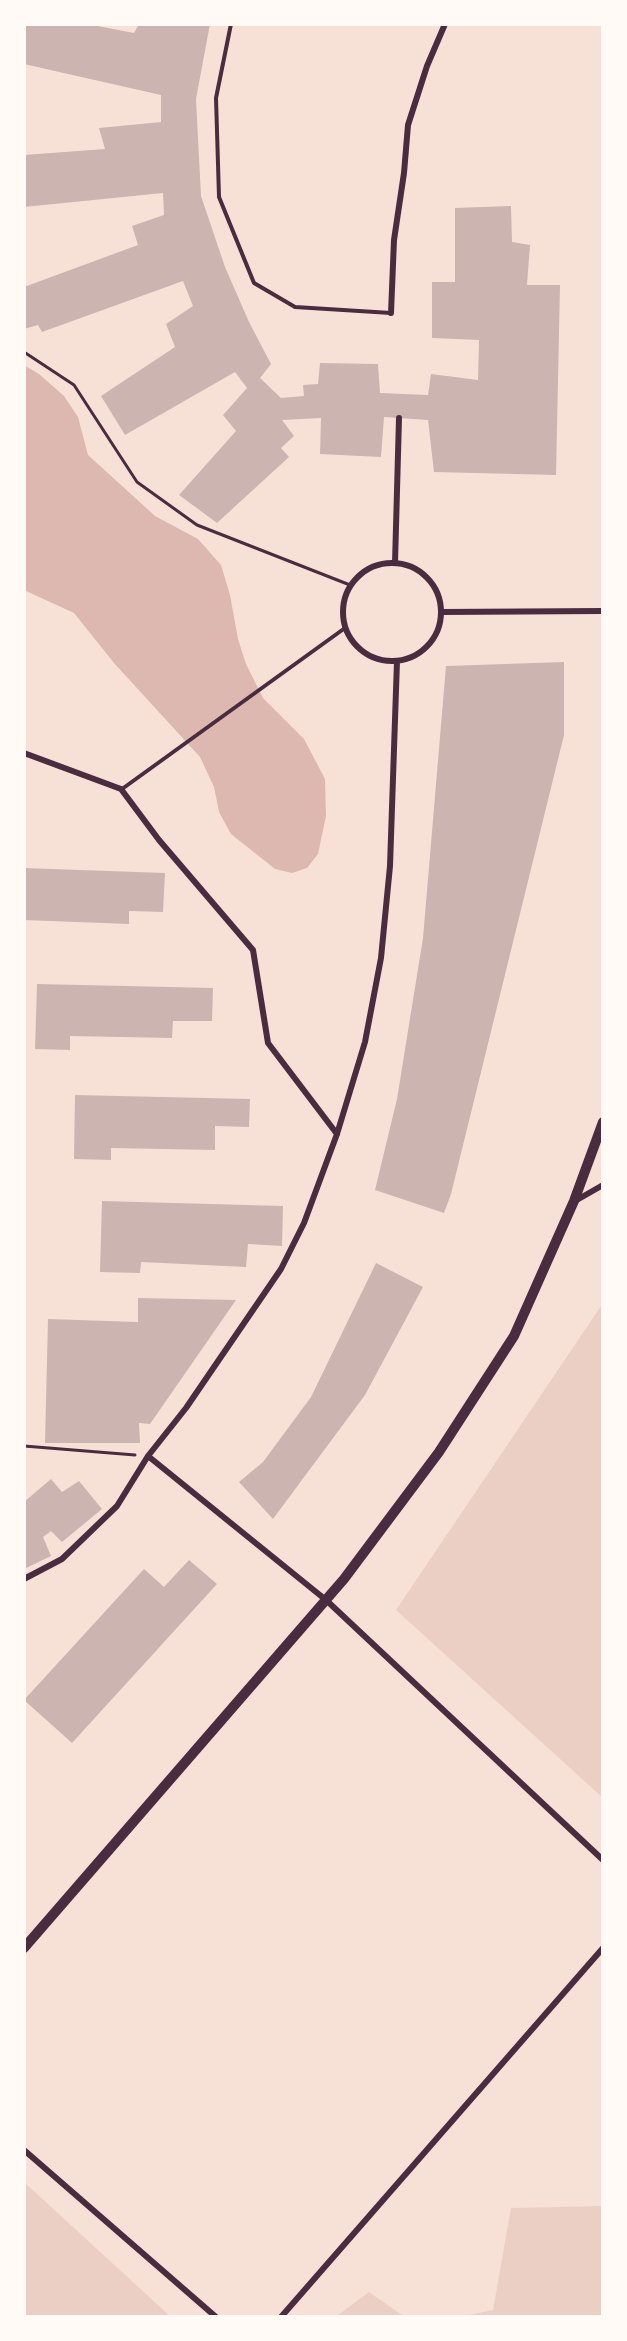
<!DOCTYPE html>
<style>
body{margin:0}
#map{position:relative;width:627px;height:2341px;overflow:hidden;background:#f7e1d7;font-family:Karla,sans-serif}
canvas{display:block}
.frame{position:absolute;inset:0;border:26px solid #fffaf5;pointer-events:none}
</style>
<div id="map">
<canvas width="627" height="2341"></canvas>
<div class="frame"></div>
</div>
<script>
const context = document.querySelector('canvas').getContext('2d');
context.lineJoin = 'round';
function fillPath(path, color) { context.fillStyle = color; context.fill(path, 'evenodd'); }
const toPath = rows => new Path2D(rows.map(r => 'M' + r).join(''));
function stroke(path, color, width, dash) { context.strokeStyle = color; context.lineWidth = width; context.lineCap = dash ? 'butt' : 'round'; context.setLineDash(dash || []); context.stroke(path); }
const green = toPath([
 [603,1303,603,1798,396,1610],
 [24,2182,171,2317,24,2317],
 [603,2206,603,2317,460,2317,493,2310,511,2208],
 [369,2292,405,2317,339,2317,338,2315]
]);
const water = toPath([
 [24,365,39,374,64,396,78,417,88,455,155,516,198,539,221,565,230,595,238,639,246,664,263,698,304,739,325,779,326,816,318,854,307,868,292,873,275,869,231,834,219,812,214,787,200,757,114,663,74,613,24,590]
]);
const building = toPath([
 [24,24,87,24,134,33,139,24,210,24,196,99,201,196,225,267,249,322,271,364,260,378,281,398,304,396,303,385,318,384,320,363,378,364,380,393,428,395,431,374,478,380,479,340,432,338,432,282,455,282,455,208,511,206,512,242,530,245,527,285,560,285,556,475,434,472,428,420,384,417,381,457,320,454,321,418,282,420,294,436,281,448,289,457,217,523,179,495,236,431,223,415,247,388,235,372,125,435,101,396,175,347,166,324,193,306,183,281,42,332,38,325,24,329,24,287,138,245,132,226,164,215,163,193,24,207,24,155,105,149,99,128,161,122,161,95,24,64],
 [564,662,564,735,451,1194,444,1213,375,1190,397,1099,423,938,446,666],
 [24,868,165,873,163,912,129,911,129,924,24,920],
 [37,984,213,988,212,1021,173,1021,172,1038,70,1036,70,1050,35,1049],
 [75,1095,250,1099,249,1127,215,1126,215,1150,111,1148,111,1160,74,1159],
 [102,1201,283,1206,282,1246,248,1244,246,1267,141,1262,140,1273,100,1272],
 [376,1263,423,1287,365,1395,273,1519,239,1482,263,1462,311,1397],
 [138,1298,236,1300,150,1424,139,1423,140,1443,45,1443,48,1319,138,1322],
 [51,1479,62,1492,79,1481,102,1509,62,1542,51,1531,43,1537,51,1556,24,1569,24,1502],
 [189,1560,217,1584,72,1743,24,1700,144,1569,164,1587]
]);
const path = toPath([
 [24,352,74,385,137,482,197,525,350,585],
 [24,1446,135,1455]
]);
const service = toPath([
 [231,24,216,98,219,197,254,283,295,307,391,313],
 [122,789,345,628]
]);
const minor = toPath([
 [391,313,394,240,404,173,408,125,427,66,445,24],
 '343 612a49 49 0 1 1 98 0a49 49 0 1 1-98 0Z',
 [395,563,399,418],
 [441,612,603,611],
 [24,753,121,789,159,840,253,950,268,1043,337,1134],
 [575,1201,603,1185],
 [148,1456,326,1600,603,1860],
 [24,1579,62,1559,117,1506,148,1456,186,1408,281,1269,304,1223,337,1134,365,1042,381,958,390,866,397,661],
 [24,2150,216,2317],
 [281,2317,603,1948]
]);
const tertiary = toPath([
 [24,1948,344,1579,439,1452,514,1336,574,1201,603,1122]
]);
fillPath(green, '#ebcfc5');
fillPath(water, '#dcb8b0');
fillPath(building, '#ccb4b1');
stroke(path, '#4a2c40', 3);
stroke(service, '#4a2c40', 4);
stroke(minor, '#4a2c40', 6);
stroke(tertiary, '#4a2c40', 10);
</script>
